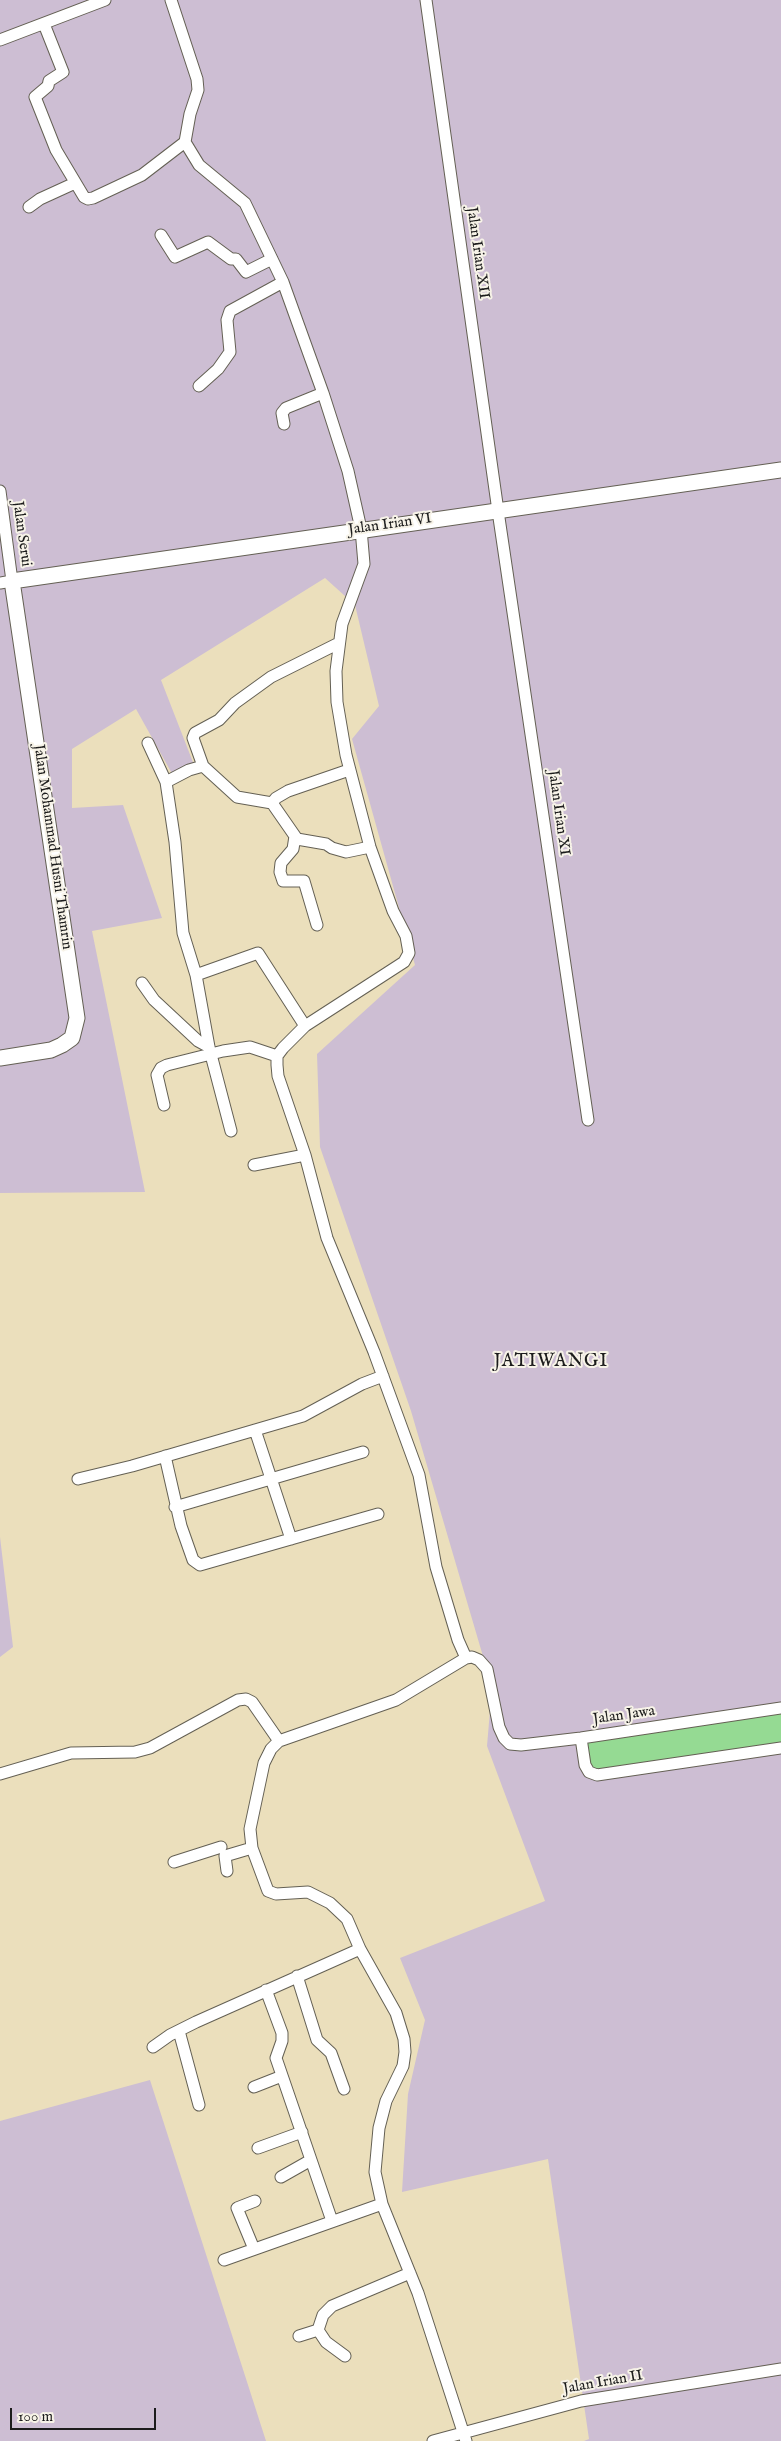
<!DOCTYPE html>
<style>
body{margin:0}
#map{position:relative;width:781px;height:2441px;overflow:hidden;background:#ebdfbc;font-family:"IM FELL English",serif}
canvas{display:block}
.scale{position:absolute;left:10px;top:2408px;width:146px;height:22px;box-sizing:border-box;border:2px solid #1c1c1c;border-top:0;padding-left:6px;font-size:15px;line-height:18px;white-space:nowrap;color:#1c1c1c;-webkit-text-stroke:4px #f7f3e8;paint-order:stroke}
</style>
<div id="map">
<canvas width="781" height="2441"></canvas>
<div class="scale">100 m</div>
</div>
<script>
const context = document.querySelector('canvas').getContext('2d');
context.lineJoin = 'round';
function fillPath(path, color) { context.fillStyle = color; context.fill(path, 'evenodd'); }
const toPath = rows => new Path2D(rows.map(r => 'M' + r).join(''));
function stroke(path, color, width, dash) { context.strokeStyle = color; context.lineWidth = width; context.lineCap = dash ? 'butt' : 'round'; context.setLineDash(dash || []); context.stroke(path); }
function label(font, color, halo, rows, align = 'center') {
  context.font = font + ' "IM FELL English",serif'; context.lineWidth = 4; context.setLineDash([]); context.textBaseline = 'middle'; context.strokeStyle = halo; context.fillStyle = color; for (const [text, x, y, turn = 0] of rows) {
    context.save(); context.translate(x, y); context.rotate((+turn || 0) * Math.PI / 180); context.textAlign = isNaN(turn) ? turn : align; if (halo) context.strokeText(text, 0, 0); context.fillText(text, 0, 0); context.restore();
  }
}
const industrial = toPath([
 [0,0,781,0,781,2441,584,2441,589,2439,548,2159,402,2192,408,2094,425,2020,400,1958,545,1901,487,1746,492,1687,411,1411,320,1147,317,1054,415,965,352,739,379,706,355,605,325,578,161,680,196,770,175,779,136,709,72,749,72,808,123,805,162,918,92,931,145,1192,0,1193],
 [0,1537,13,1647,0,1657],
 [150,2080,266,2441,0,2441,0,2121]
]);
const green = toPath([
 [781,1708,781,1748,589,1772,581,1738]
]);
const minor = toPath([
 [171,0,197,79,198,90,190,114,185,142,199,165,245,203,283,282,323,393,348,471,361,529,364,564,342,624,336,671,337,702,346,755,370,847,393,911,406,936,409,953,404,962,305,1026,283,1048,277,1056,277,1065,278,1076,305,1155,327,1238,374,1352,419,1475,436,1567,458,1640,466,1658,472,1657,479,1660,487,1669,499,1727,504,1738,510,1744,521,1745,581,1738,781,1708],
 [426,0,498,511,588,1120],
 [44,24,63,72,49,81,48,86,35,97,56,150,84,197,88,199,93,198,142,175,185,142],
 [0,40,105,0],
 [29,207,40,199,75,183],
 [161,235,175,257,208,242,231,259,236,259,246,272,272,259],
 [199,386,218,369,230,352,227,320,230,311,283,282],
 [284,424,282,413,286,408,323,393],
 [0,491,12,581,0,583],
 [148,743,166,782],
 [203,766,237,797,272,803,297,839,326,844,332,848,346,852,370,847],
 [272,803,276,798,288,791,349,770],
 [295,836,293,849,281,863,280,872,283,881,304,881,317,925],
 [196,975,258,953,305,1026],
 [142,983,154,1000,198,1041,209,1047],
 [164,1105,157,1075,161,1068,167,1065,223,1051,250,1047,277,1056],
 [231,1131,209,1047,196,975,183,933,175,842,166,782,189,770,203,766,193,738,195,733,219,720,235,703,271,677,339,643],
 [254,1165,305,1155],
 [255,1430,291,1539],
 [165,1456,181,1526,193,1560,200,1565,378,1514],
 [78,1479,132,1466,303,1416,362,1384,383,1376],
 [175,1507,363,1452],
 [466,1658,396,1700,279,1741,271,1749,264,1763,250,1829,252,1848,268,1891,276,1894,308,1892,330,1903,347,1919,360,1949,396,2013,404,2039,405,2052,403,2066,386,2101,379,2128,375,2172,382,2204,418,2293,466,2441],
 [581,1738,585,1765,589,1772,597,1775,781,1748],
 [0,1774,71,1753,135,1752,150,1748,238,1700,246,1699,252,1702,279,1741],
 [174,1862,221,1847],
 [227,1871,225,1856,252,1848],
 [297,1976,317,2040,331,2053,344,2089],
 [266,1990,282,2033,282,2041,276,2058,332,2221],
 [179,2031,199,2105],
 [153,2047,170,2035,196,2022,360,1949],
 [254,2087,282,2076],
 [258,2148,302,2132],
 [281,2177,311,2160],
 [254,2249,237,2208,255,2201],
 [224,2260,382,2204],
 [318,2330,326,2342,345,2356],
 [299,2336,318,2330,323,2315,332,2306,410,2273],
 [433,2441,581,2401,781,2369]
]);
const tertiary = toPath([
 [0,1058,51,1050,62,1045,72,1038,77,1018,12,581,781,470]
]);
const streetNames = [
 ["Jalan Irian XII",477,253,82],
 ["Jalan Irian VI",390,525,-8],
 ["Jalan Serui",21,534,82],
 ["Jalan Irian XI",558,813,82],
 ["Jalan Mohammad Husni Thamrin",52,847,82],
 ["Jalan Jawa",624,1716,-8],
 ["Jalan Irian II",603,2383,-10]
];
const quarterNames = [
 ["JATIWANGI",551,1362]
];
fillPath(industrial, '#cdbed3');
fillPath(green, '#95da93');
stroke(minor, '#646054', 13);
stroke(tertiary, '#646054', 17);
stroke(minor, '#fff', 11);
stroke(tertiary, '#fff', 15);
label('15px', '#1c1c1c', '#f7f3e8', streetNames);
context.letterSpacing = '1px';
label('18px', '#1c1c1c', '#f7f3e8', quarterNames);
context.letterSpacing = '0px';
</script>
